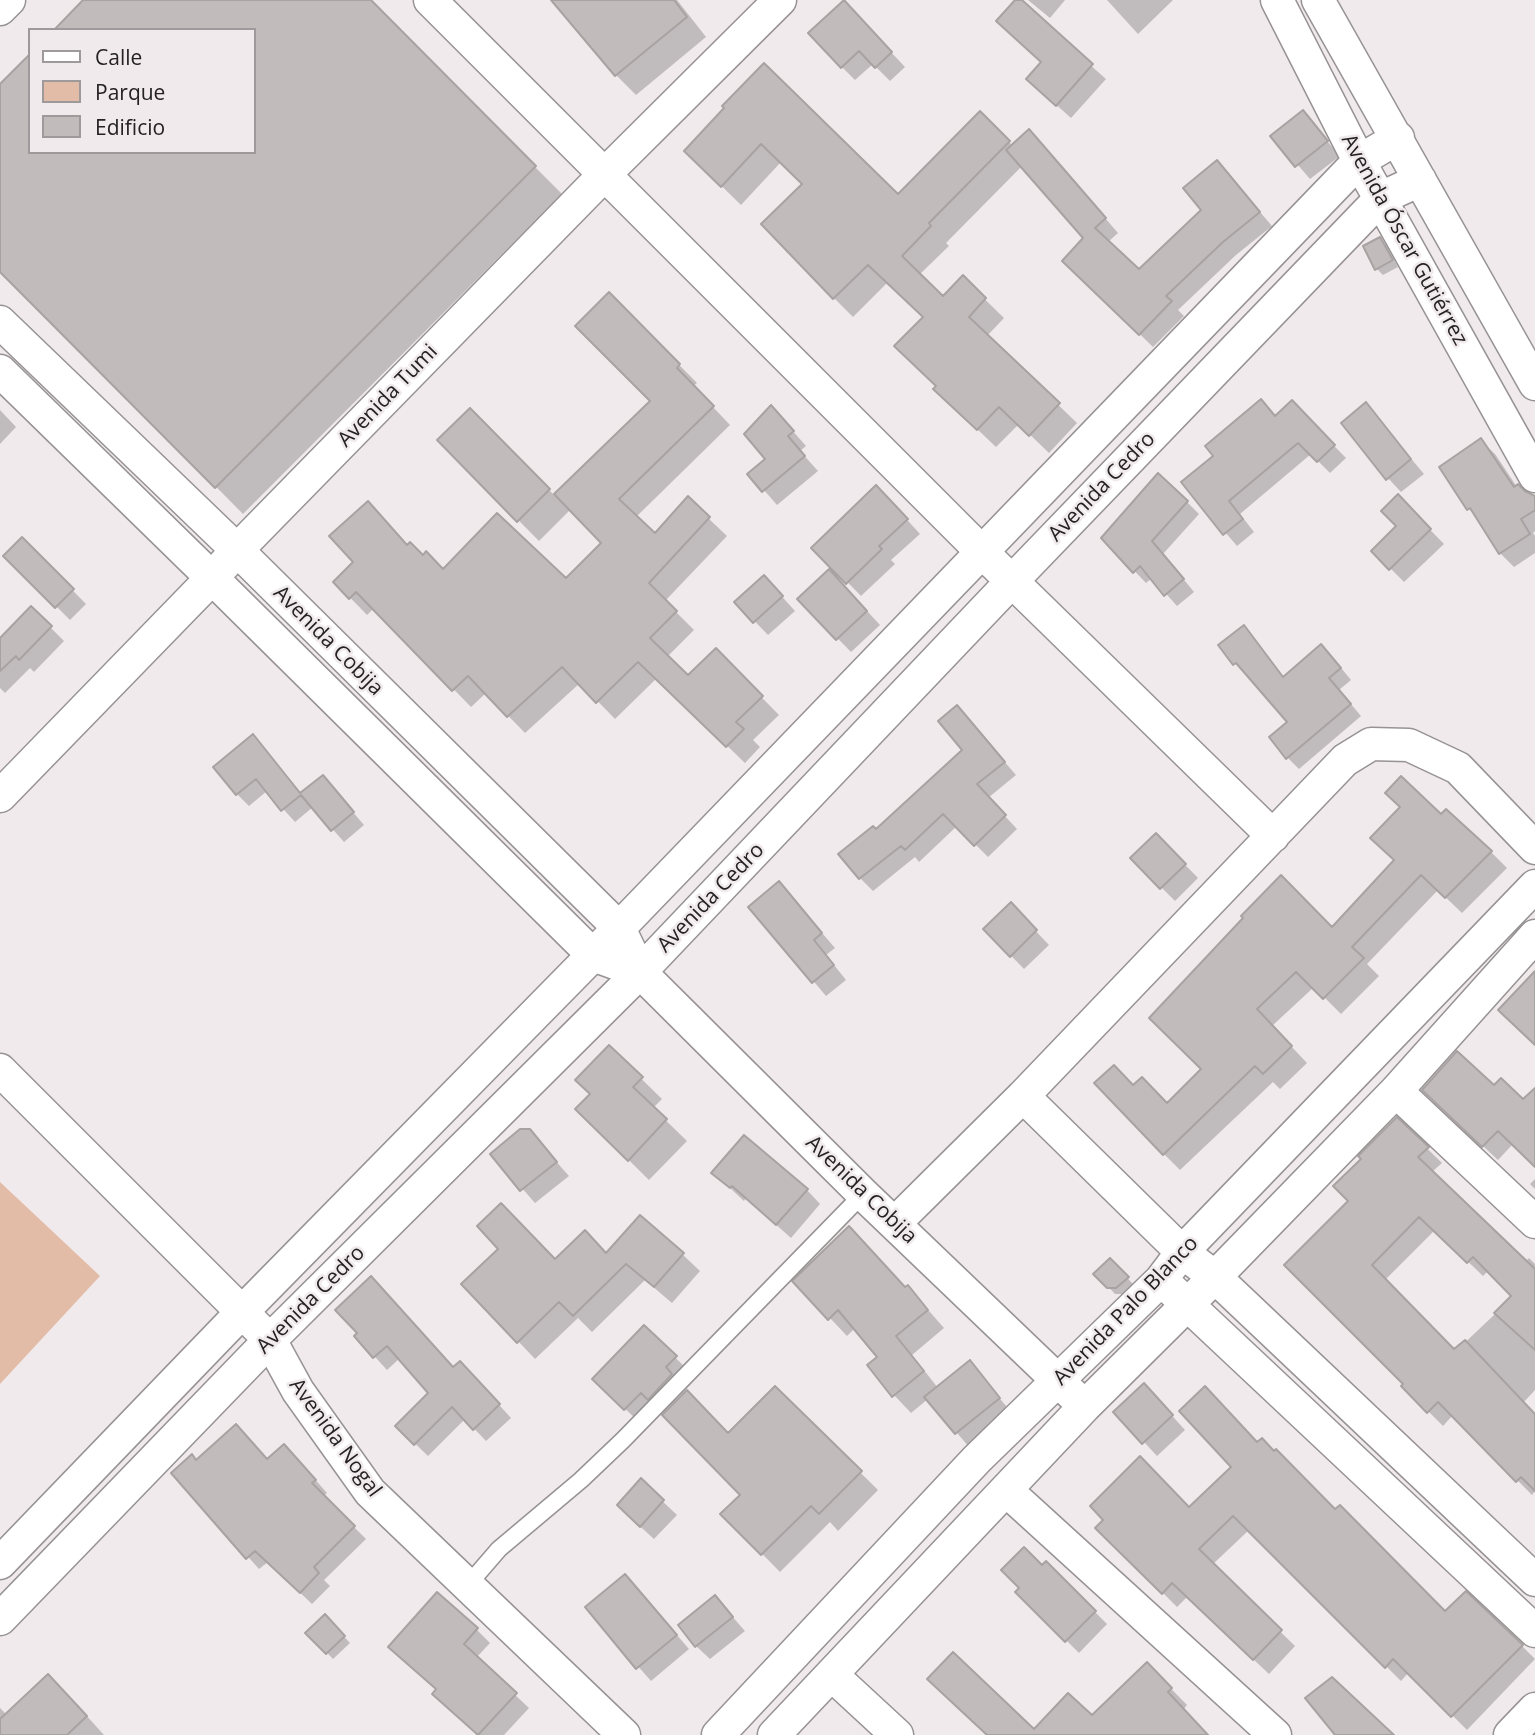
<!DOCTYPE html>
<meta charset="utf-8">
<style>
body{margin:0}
#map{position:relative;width:1535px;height:1735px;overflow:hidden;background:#f0eaec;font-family:"Open Sans",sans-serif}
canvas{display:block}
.legend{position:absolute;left:28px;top:28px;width:228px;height:126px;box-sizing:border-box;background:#f0eaec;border:2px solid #9e9a9c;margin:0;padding:9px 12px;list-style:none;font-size:21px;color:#242223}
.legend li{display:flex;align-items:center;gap:14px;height:35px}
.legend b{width:35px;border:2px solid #9e9a9c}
</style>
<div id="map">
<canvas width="1535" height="1735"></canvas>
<ul class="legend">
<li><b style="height:9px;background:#fff"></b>Calle</li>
<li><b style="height:19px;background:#e3bca7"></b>Parque</li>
<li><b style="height:19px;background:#c1bcbb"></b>Edificio</li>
</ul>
</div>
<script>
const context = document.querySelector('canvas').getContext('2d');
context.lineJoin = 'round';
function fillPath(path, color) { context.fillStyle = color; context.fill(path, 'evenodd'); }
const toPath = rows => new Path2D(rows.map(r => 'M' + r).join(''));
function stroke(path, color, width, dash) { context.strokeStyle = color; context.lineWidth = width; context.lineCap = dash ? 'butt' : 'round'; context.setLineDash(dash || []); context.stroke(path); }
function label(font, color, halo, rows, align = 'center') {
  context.font = font + ' "Open Sans",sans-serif'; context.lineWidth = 5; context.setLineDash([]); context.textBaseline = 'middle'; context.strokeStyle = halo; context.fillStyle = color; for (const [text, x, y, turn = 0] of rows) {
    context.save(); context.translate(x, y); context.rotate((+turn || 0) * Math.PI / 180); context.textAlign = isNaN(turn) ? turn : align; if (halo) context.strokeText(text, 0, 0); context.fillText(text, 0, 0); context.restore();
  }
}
const green = toPath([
 [0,1182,100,1276,0,1384]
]);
const shadow = toPath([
 [86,0,368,0,562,194,243,514,0,269,0,86,30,152,254,152,254,30],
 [553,0,677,0,706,37,636,95,616,75],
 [1017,0,1106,79,1071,118,1042,92,1043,62],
 [1028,0,1065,0,1050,18],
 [1107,0,1173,0,1138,34],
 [857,16,905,67,890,81,873,64,855,80,842,67],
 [727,108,898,196,980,114,1013,146,1042,145,1118,233,1108,242,1139,272,1204,210,1217,162,1272,226,1236,255,1178,310,1184,316,1153,347,1065,261,1086,238,1022,166,946,243,949,246,919,275,943,298,963,278,1004,318,987,336,1077,423,1049,453,1019,424,996,447,954,407,938,387,925,317,888,282,853,317,834,298,805,184,781,162,741,205,686,151],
 [1302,112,1340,156,1310,179,1273,136],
 [1380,239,1386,245,1398,267,1383,275,1377,269],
 [609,294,697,383,693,386,730,425,636,517,655,535,688,499,727,536,665,601,694,630,667,657,688,678,716,651,779,715,753,740,760,747,745,763,657,678,615,719,580,683,525,733,486,693,471,707,374,608,367,615,335,582,355,562,386,521,408,546,444,571,566,581,604,543,571,509,539,541,439,440,470,410,555,496,652,401],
 [1261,401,1277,417,1292,403,1346,458,1330,473,1311,454,1240,514,1254,532,1237,546,1183,483,1216,456],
 [1366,405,1424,474,1401,492,1388,478],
 [0,410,16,427,0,444],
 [784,421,806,446,800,451,818,471,777,505,750,474,768,459],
 [1481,441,1495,454,1517,487,1535,498,1535,531,1533,533,1535,536,1535,553,1514,567,1500,553,1478,518,1469,509],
 [1398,497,1444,544,1404,582,1373,551,1398,526],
 [890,501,920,534,891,560,895,564,861,596,814,548],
 [1187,502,1199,514,1163,554,1194,592,1177,606,1152,578,1146,583,1103,538],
 [22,539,86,604,70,620,6,556],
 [843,585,880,625,851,652,799,599],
 [777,591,795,611,768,635,736,602],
 [31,608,64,641,34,672,30,668,5,693,0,688,0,640],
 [1244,628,1284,678,1333,658,1351,680,1339,690,1361,716,1299,769,1287,757,1290,722,1248,673,1246,675,1235,663],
 [957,707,1016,775,988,798,1017,829,988,857,957,826,919,862,915,857,873,891,860,878,876,831,964,750],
 [253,736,302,794,323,777,364,825,344,842,313,807,295,822,267,791,249,806,237,794],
 [1441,816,1491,852,1507,868,1462,913,1438,890,1367,964,1379,976,1341,1014,1314,987,1272,1026,1307,1063,1280,1089,1273,1082,1180,1170,1164,1154,1134,1087,1167,1105,1203,1069,1151,1018,1332,929],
 [1156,835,1198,878,1175,901,1132,858],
 [779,883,835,948,826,955,846,980,826,996,751,907],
 [1011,905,1049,945,1024,969,985,929],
 [609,1047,662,1099,653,1108,687,1141,649,1180,577,1109,592,1094],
 [1494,1087,1523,1102,1535,1090,1535,1165,1513,1144,1498,1160,1438,1104],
 [1397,1119,1442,1163,1432,1172,1525,1262,1529,1258,1535,1264,1535,1390,1523,1403,1535,1416,1535,1491,1532,1495,1453,1415,1443,1426,1403,1386,1406,1384,1350,1201,1363,1159],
 [1435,1230,1483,1276,1488,1271,1514,1296,1455,1352,1385,1280],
 [529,1131,569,1176,535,1203,492,1154],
 [714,1173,807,1190,820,1204,791,1238,746,1198,744,1201],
 [1535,1179,1535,1189,1530,1184],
 [682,1254,700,1271,672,1303,645,1280,592,1332,578,1318,535,1359,518,1341,555,1261,607,1255],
 [1110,1260,1133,1284,1123,1294,1115,1294,1096,1274],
 [795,1281,905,1289,908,1287,944,1328,912,1355,938,1388,970,1363,1012,1413,969,1447,928,1399,911,1413,894,1395,879,1357,855,1328,847,1336],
 [644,1327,689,1371,678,1382,685,1389,662,1412,656,1405,639,1422,594,1379],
 [359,1334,473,1376,511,1418,486,1441,465,1419,428,1456,397,1426,431,1393,400,1358,387,1370,356,1336],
 [775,1388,878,1490,838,1531,830,1522,780,1572,723,1514,742,1495,728,1435],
 [1157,1399,1185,1430,1157,1456,1144,1442],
 [1258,1444,1335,1512,1445,1613,1522,1646,1535,1659,1467,1730,1409,1672,1401,1681,1249,1530,1212,1565,1295,1646,1269,1674,1187,1597,1177,1607,1098,1528,1190,1509],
 [296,1458,327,1493,323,1496,366,1539,324,1580,330,1586,312,1604,268,1562,259,1569,173,1473,196,1462],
 [641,1481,677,1515,654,1539,632,1519],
 [1046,1563,1107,1624,1079,1653,1018,1592],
 [638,1590,689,1649,651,1681,587,1608],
 [715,1597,745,1631,710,1659,696,1646],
 [325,1616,350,1643,333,1659,308,1633],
 [476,1629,490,1643,476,1658,529,1708,504,1735,477,1735,448,1707,438,1690,404,1661],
 [1147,1664,1187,1705,1183,1710,1207,1735,988,1735,1034,1731,1092,1718],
 [67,1694,104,1735,0,1735,0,1708,7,1715]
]);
const building = toPath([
 [83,0,371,0,536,166,215,488,0,272,0,84,30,54,30,152,254,152,254,30,54,30,83,0],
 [551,0,674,0,687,17,615,76,551,0],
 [844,0,892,52,875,68,859,51,841,68,808,33,844,0],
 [1015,0,1022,0,1093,64,1056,106,1026,79,1041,62,996,21,1015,0],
 [764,63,898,194,980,111,1010,141,929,223,931,226,902,256,943,296,963,275,986,298,969,317,1060,403,1029,436,999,407,977,430,933,389,936,386,894,346,923,317,868,265,833,299,761,224,802,184,761,144,721,187,684,151,724,108,722,106,764,63],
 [1303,110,1328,141,1295,167,1270,136,1303,110],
 [1029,129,1106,218,1095,228,1139,269,1201,210,1183,188,1217,160,1260,212,1223,242,1166,296,1172,301,1139,335,1062,261,1083,238,1006,150,1029,129],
 [1380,237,1393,260,1375,270,1363,246,1380,237],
 [609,292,680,364,677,368,714,406,619,499,655,533,688,496,710,517,649,583,677,611,650,638,688,675,716,648,763,696,736,722,744,729,726,747,638,662,596,703,562,667,507,717,468,676,452,691,356,592,349,599,333,582,353,562,329,536,368,501,407,545,410,542,423,555,426,551,443,569,497,513,566,578,601,543,554,494,650,401,575,326,609,292],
 [1261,399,1275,416,1292,400,1335,445,1317,462,1298,443,1229,501,1243,519,1223,535,1181,482,1213,456,1205,446,1261,399],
 [1366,402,1411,459,1386,480,1341,423,1366,402],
 [771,405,794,431,788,436,805,456,762,492,747,474,765,459,744,434,771,405],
 [470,408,550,489,517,522,437,440,470,408],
 [1481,438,1514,487,1518,484,1525,491,1535,496,1535,510,1521,519,1530,534,1499,554,1470,508,1467,510,1439,467,1481,438],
 [1158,473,1188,501,1152,541,1184,579,1164,596,1140,566,1133,573,1101,538,1158,473],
 [876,485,908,519,879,546,882,549,846,584,811,548,876,485],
 [1398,494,1431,529,1389,570,1371,551,1396,526,1381,511,1398,494],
 [22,537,74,589,55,608,3,556,22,537],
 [829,569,867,611,836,640,797,599,829,569],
 [764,575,783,596,753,623,734,602,764,575],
 [31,606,52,626,19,660,16,656,0,671,0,638,31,606],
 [1244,625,1283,677,1321,644,1341,668,1329,678,1351,704,1286,759,1269,737,1287,722,1236,663,1233,665,1218,645,1244,625],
 [957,705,1005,762,977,784,1006,815,974,846,943,814,905,850,901,846,859,879,838,854,873,826,876,829,962,750,938,721,957,705],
 [253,734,300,793,323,775,354,812,331,831,301,795,281,811,256,779,236,795,213,767,253,734],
 [1401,776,1441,814,1446,809,1492,851,1445,898,1421,875,1352,947,1364,958,1323,999,1296,972,1257,1009,1292,1046,1263,1074,1255,1066,1163,1155,1094,1083,1114,1065,1133,1085,1142,1077,1167,1103,1201,1069,1149,1018,1243,918,1241,916,1281,875,1332,927,1394,860,1370,838,1400,807,1385,793,1401,776],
 [1156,833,1186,864,1160,889,1130,858,1156,833],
 [779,881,822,933,814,940,834,965,812,983,748,907,779,881],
 [1011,902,1037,930,1010,957,983,929,1011,902],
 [1535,971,1535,1045,1498,1010,1535,971],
 [609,1045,643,1077,633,1087,667,1119,628,1161,575,1109,590,1094,575,1080,609,1045],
 [1457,1051,1494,1085,1501,1078,1523,1099,1535,1088,1535,1167,1498,1131,1482,1147,1422,1090,1457,1051],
 [1397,1117,1429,1147,1418,1157,1535,1269,1535,1350,1494,1313,1511,1296,1473,1257,1467,1263,1419,1217,1372,1265,1454,1349,1465,1340,1535,1414,1535,1491,1521,1477,1516,1482,1438,1402,1427,1413,1401,1386,1403,1384,1284,1265,1348,1201,1333,1186,1361,1159,1358,1156,1397,1117],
 [520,1129,530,1129,557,1162,520,1191,490,1154,520,1129],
 [744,1135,808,1189,776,1225,732,1186,730,1188,711,1173,744,1135],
 [501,1203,555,1259,585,1230,606,1253,640,1215,684,1253,654,1287,626,1264,573,1316,559,1302,517,1343,461,1284,498,1249,477,1226,501,1203],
 [849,1226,905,1287,908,1285,928,1310,896,1336,924,1371,892,1397,867,1365,877,1357,838,1310,828,1320,792,1281,849,1226],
 [1110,1258,1129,1277,1116,1288,1107,1288,1093,1274,1110,1258],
 [371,1276,453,1367,460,1361,500,1404,473,1430,452,1407,414,1445,395,1426,428,1393,387,1346,373,1358,354,1336,357,1333,335,1310,371,1276],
 [644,1325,677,1356,666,1367,672,1374,648,1400,641,1393,624,1410,592,1379,644,1325],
 [970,1360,1000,1398,955,1434,924,1397,970,1360],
 [1144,1383,1173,1415,1142,1444,1113,1412,1144,1383],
 [775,1386,862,1471,819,1514,811,1506,761,1555,720,1514,740,1495,662,1415,687,1390,728,1433,775,1386],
 [1205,1386,1257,1442,1262,1438,1274,1451,1276,1449,1335,1509,1340,1505,1445,1611,1466,1591,1523,1645,1451,1717,1393,1659,1385,1668,1233,1516,1199,1549,1282,1630,1253,1660,1172,1583,1162,1594,1095,1528,1103,1520,1090,1506,1140,1456,1189,1507,1231,1467,1179,1411,1205,1386],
 [236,1424,267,1459,284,1444,316,1480,312,1483,355,1526,314,1567,319,1573,300,1593,255,1551,246,1559,171,1473,192,1454,196,1460,236,1424],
 [641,1478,664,1500,640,1527,617,1505,641,1478],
 [1024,1547,1042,1565,1046,1561,1096,1611,1065,1642,1015,1592,1019,1588,1001,1570,1024,1547],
 [625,1574,677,1635,636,1669,585,1607,625,1574],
 [437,1592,478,1628,464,1644,517,1693,478,1735,432,1694,436,1689,388,1647,437,1592],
 [715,1595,733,1617,695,1647,678,1625,715,1595],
 [325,1614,345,1636,326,1654,305,1633,325,1614],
 [953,1652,1034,1729,1068,1693,1092,1715,1147,1662,1172,1688,1168,1692,1208,1735,987,1735,927,1679,953,1652],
 [48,1674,87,1716,67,1735,0,1735,0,1719,48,1674],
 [1332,1677,1394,1735,1335,1735,1305,1698,1332,1677]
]);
const lane = toPath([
 [467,1586,499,1549,581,1480,623,1440,863,1194]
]);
const street = toPath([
 [430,0,982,552,1273,836],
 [1277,0,1359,161,1535,476],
 [1318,0,1535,384],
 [0,9,9,0],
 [0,322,237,550,619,928,640,972,593,955,212,578,0,371],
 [0,796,212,578,237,550,605,174,780,0],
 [640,972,863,1194,1075,1397],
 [0,1070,270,1340,298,1391,370,1492,624,1735],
 [1396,1091,1535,1222],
 [1023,1096,1182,1252,1215,1277,1535,1580],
 [895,1223,1023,1096,1345,760,1371,744,1409,745,1458,768,1535,848],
 [1172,1290,1535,1631],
 [1006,1490,1275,1735],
 [0,1563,242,1312,593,955,1359,161,1398,138],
 [0,1619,270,1340,640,972,1012,581,1381,198,1420,180],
 [832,1675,897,1735],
 [718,1735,977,1459,1161,1280,1182,1252,1535,886],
 [774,1735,1085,1406,1215,1277,1396,1091,1535,936],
 [1510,1735,1535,1709]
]);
const streetNames = [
 ["Avenida Óscar Gutiérrez",1404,240,61],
 ["Avenida Tumi",388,396,-46],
 ["Avenida Cedro",1102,487,-46],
 ["Avenida Cobija",328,641,45],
 ["Avenida Cedro",711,898,-46],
 ["Avenida Cobija",861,1190,44],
 ["Avenida Cedro",311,1300,-45],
 ["Avenida Palo Blanco",1126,1311,-46],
 ["Avenida Nogal",335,1438,54]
];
fillPath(green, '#e3bca7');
fillPath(shadow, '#0003');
fillPath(building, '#c1bcbb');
stroke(building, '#a8a3a2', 2);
stroke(lane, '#979294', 19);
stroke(street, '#979294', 35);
stroke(lane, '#fff', 16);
stroke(street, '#fff', 32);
label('21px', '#242223', '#f0eaec', streetNames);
</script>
